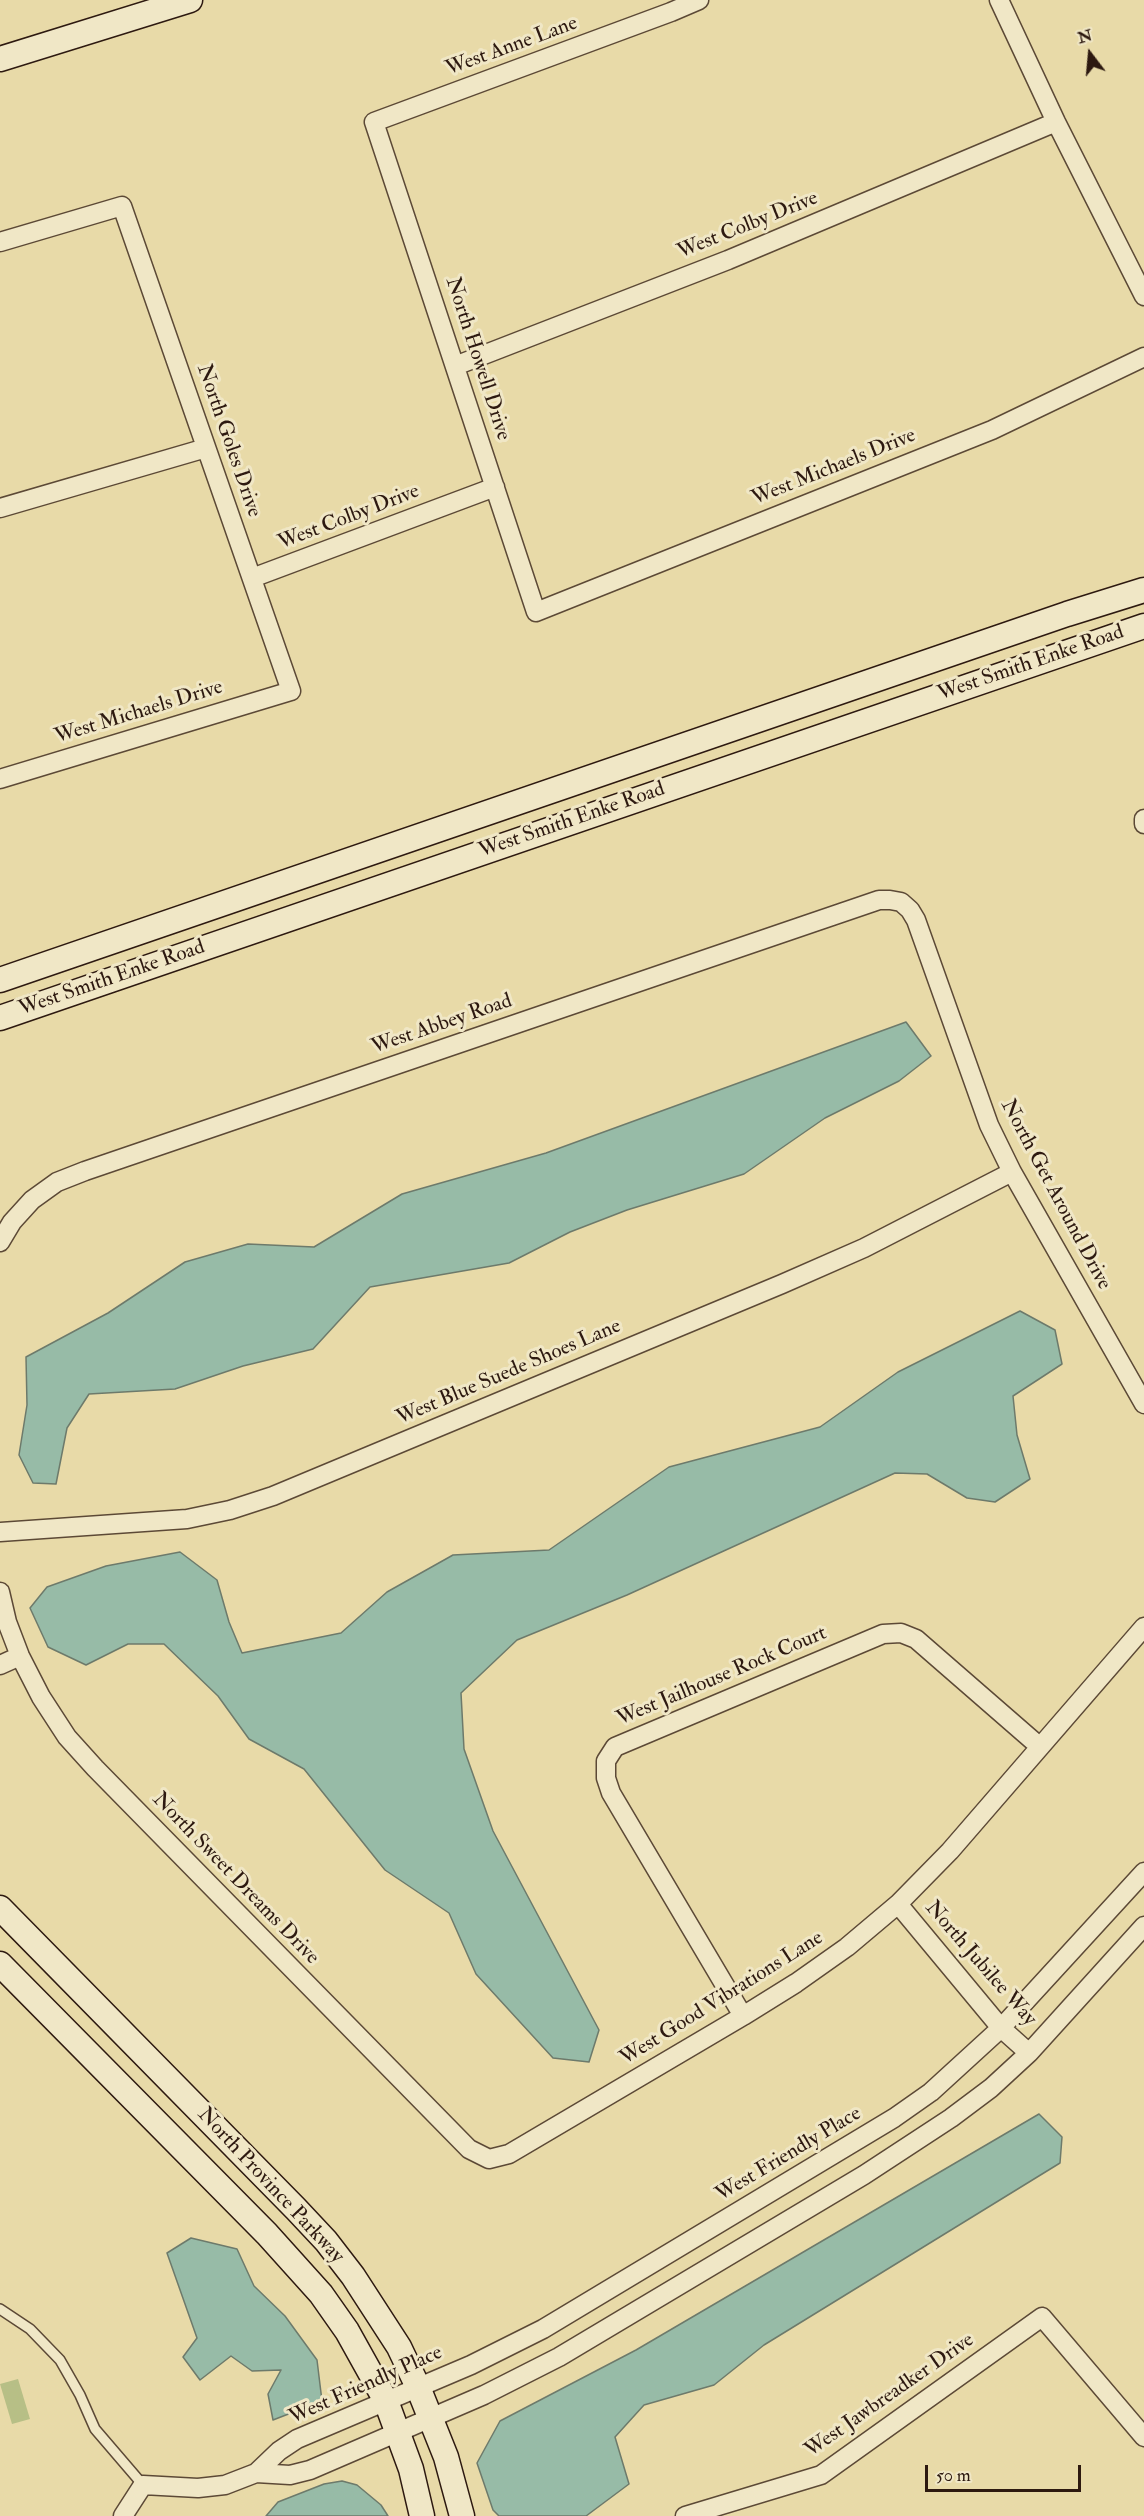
<!DOCTYPE html>
<style>
body{margin:0}
#map{position:relative;width:1144px;height:2516px;overflow:hidden;background:#e8daa8;font-family:"IM FELL Double Pica",serif}
canvas{display:block}
.north{position:absolute;left:1060px;top:24px;width:60px;height:60px;-webkit-text-stroke:4px #f0e7c6;paint-order:stroke;rotate:344deg;font-size:16px;font-weight:700;line-height:24px;text-align:center;color:#2d1910}
.north::after{content:'';display:block;margin:auto;width:21px;height:27px;background:#2d1910;clip-path:polygon(50% 0,100% 100%,50% 72%,0 100%)}
.scale{position:absolute;left:925px;top:2465px;width:156px;height:27px;box-sizing:border-box;border:3px solid #2d1910;border-top:0;padding-left:8px;font-size:18px;line-height:21px;white-space:nowrap;color:#2d1910;-webkit-text-stroke:4px #f0e7c6;paint-order:stroke}
</style>
<div id="map">
<canvas width="1144" height="2516"></canvas>
<div class="north">N</div>
<div class="scale">50 m</div>
</div>
<script>
const context = document.querySelector('canvas').getContext('2d');
context.lineJoin = 'round';
function fillPath(path, color) { context.fillStyle = color; context.fill(path, 'evenodd'); }
const toPath = rows => new Path2D(rows.map(r => 'M' + r).join(''));
function stroke(path, color, width, dash) { context.strokeStyle = color; context.lineWidth = width; context.lineCap = dash ? 'butt' : 'round'; context.setLineDash(dash || []); context.stroke(path); }
function label(font, color, halo, rows, align = 'center') {
  context.font = font + ' "IM FELL Double Pica",serif'; context.lineWidth = 6; context.setLineDash([]); context.textBaseline = 'middle'; context.strokeStyle = halo; context.fillStyle = color; for (const [text, x, y, turn = 0] of rows) {
    context.save(); context.translate(x, y); context.rotate((+turn || 0) * Math.PI / 180); context.textAlign = isNaN(turn) ? turn : align; if (halo) context.strokeText(text, 0, 0); context.fillText(text, 0, 0); context.restore();
  }
}
const green = toPath([
 [18,2379,30,2419,12,2424,0,2384]
]);
const water = toPath([
 [906,1022,931,1056,899,1081,825,1118,744,1174,627,1210,570,1232,509,1263,370,1287,313,1349,243,1366,175,1389,89,1394,67,1428,56,1484,33,1483,19,1455,27,1405,26,1357,108,1313,185,1262,248,1244,314,1247,402,1194,546,1153,906,1022],
 [1020,1311,1055,1330,1062,1364,1013,1396,1017,1435,1030,1479,995,1502,967,1498,927,1474,895,1473,627,1595,517,1640,461,1693,464,1749,493,1831,599,2030,589,2062,553,2058,476,1974,449,1913,385,1870,304,1769,249,1739,218,1696,164,1644,128,1644,86,1665,48,1647,30,1608,47,1587,106,1566,180,1552,217,1580,229,1622,242,1653,341,1633,387,1592,453,1555,549,1550,669,1467,820,1427,898,1372,1020,1311],
 [1039,2114,1062,2137,1060,2163,764,2345,714,2385,644,2405,615,2437,629,2484,586,2516,499,2516,493,2510,477,2463,500,2421,636,2350,1039,2114],
 [191,2238,237,2249,254,2286,285,2316,317,2360,322,2401,273,2420,268,2394,281,2370,252,2371,231,2356,200,2380,183,2357,197,2338,167,2253,191,2238],
 [342,2481,357,2485,381,2505,388,2516,266,2516,278,2502,324,2484,342,2481]
]);
const lane = toPath([
 [0,2309,30,2329,60,2360,80,2395,95,2429,143,2485]
]);
const street = toPath([
 [699,0,671,12,374,122,536,612,992,430,1144,357],
 [999,0,1056,122,1144,296],
 [0,242,122,206,291,691,0,779],
 [455,366,728,260,1056,122],
 [0,508,206,448],
 [252,578,495,487],
 [1144,819,1144,824],
 [0,1242,12,1222,32,1200,57,1182,85,1171,879,900,890,900,901,902,910,910,916,920,989,1125,1012,1172,1144,1404],
 [0,1532,187,1519,230,1510,273,1496,782,1284,864,1248,1012,1172],
 [0,1592,7,1622,20,1656,41,1697,67,1737,95,1768,469,2149,489,2159,509,2154,743,2016,796,1983,847,1947,898,1904,950,1851,1144,1627],
 [0,1665,20,1656],
 [898,1904,1001,2028,1029,2053],
 [743,2016,611,1793,606,1778,606,1761,615,1747,883,1634,901,1633,916,1639,1039,1746],
 [256,2473,279,2451,297,2439,471,2365,543,2329,894,2118,931,2092,1001,2028,1144,1872],
 [123,2516,143,2485,198,2488,225,2485,256,2473,290,2475,310,2470,484,2395,559,2357,864,2175,951,2118,991,2088,1029,2053,1144,1926],
 [685,2516,821,2475,1042,2317,1144,2437]
]);
const secondary = toPath([
 [0,59,190,0],
 [0,980,1067,614,1144,590],
 [0,1018,1144,626],
 [0,1908,296,2209,326,2241,353,2276,399,2347,418,2387,446,2457,462,2516],
 [0,1964,267,2234,321,2294,347,2331,386,2401,411,2469,422,2516]
]);
const streetNames = [
 ["West Anne Lane",512,47,-20],
 ["West Colby Drive",748,226,-22],
 ["North Howell Drive",477,359,72],
 ["North Goles Drive",228,441,71],
 ["West Michaels Drive",834,468,-22],
 ["West Colby Drive",349,518,-21],
 ["West Smith Enke Road",1031,664,-19],
 ["West Michaels Drive",139,713,-17],
 ["West Smith Enke Road",572,821,-19],
 ["West Smith Enke Road",112,979,-19],
 ["West Abbey Road",442,1025,-19],
 ["North Get Around Drive",1055,1195,62],
 ["West Blue Suede Shoes Lane",509,1373,-23],
 ["West Jailhouse Rock Court",722,1677,-23],
 ["North Sweet Dreams Drive",235,1879,46],
 ["North Jubilee Way",980,1964,49],
 ["West Good Vibrations Lane",722,1999,-32],
 ["West Friendly Place",789,2155,-31],
 ["North Province Parkway",270,2186,47],
 ["West Friendly Place",366,2386,-24],
 ["West Jawbreadker Drive",890,2396,-35]
];
fillPath(green, '#b7bf86');
fillPath(water, '#97bba7');
stroke(water, '#6d7a6b', 1.5);
stroke(lane, '#5c4936', 12);
stroke(street, '#5c4936', 21);
stroke(secondary, '#2d1910', 27);
stroke(lane, '#f0e7c6', 9);
stroke(street, '#f0e7c6', 18);
stroke(secondary, '#f0e7c6', 24);
label('21px', '#2d1910', '#f0e7c6', streetNames);
</script>
